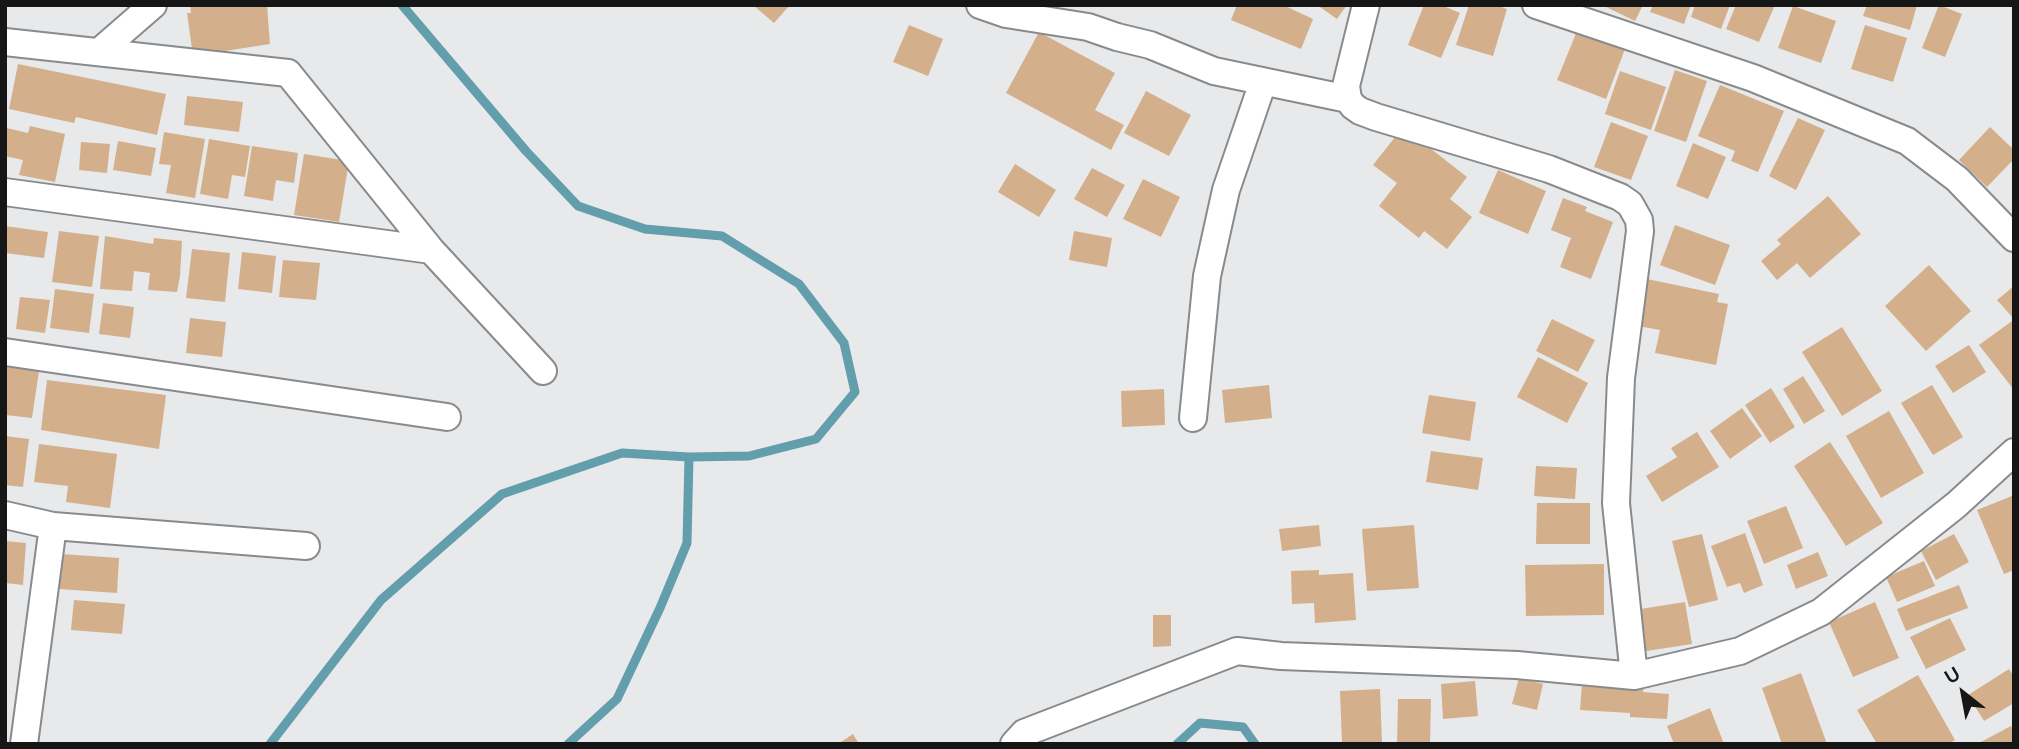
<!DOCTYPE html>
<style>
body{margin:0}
#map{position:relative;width:2019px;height:749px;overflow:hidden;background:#e8e9eb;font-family:Lato,sans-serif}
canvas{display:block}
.frame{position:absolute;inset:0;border:7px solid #161617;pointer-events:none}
.north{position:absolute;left:1928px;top:658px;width:70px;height:70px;-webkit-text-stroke:5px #e8e9eb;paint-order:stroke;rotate:329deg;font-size:19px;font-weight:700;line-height:28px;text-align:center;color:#161617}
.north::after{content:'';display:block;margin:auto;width:24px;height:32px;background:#161617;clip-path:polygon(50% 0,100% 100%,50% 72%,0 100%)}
</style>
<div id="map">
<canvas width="2019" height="749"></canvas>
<div class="frame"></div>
<div class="north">U</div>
</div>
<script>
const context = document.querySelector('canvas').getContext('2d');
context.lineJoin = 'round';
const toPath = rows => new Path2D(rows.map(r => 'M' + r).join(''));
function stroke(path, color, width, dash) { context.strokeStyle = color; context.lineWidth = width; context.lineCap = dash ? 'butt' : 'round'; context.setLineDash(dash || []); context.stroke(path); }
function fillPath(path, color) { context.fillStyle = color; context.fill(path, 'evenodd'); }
const stream = toPath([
 [270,744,381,600,502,494,622,453,689,457,749,456,816,439,855,392,844,343,799,284,722,236,645,229,578,206,526,151,402,5],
 [568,744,617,699,660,608,687,543,689,457],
 [1177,744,1200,723,1243,727,1255,744]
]);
const building = toPath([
 [190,5,267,5,270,44,193,56,187,13,191,13],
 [753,5,790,5,774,23],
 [1237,5,1283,5,1313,19,1301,49,1231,20],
 [1317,5,1347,5,1337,19],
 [1424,5,1441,5,1460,13,1441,58,1408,45],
 [1469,5,1496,5,1507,9,1493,56,1456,45],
 [1602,5,1643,5,1635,21],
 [1653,5,1691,5,1684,24,1650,12],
 [1695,5,1730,5,1721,29,1691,17],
 [1736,5,1775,5,1759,42,1726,29],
 [1867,5,1917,5,1910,30,1863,16],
 [1939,5,1962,14,1945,57,1922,48],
 [1793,6,1836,21,1821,63,1778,48],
 [909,25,943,39,928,76,893,62],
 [1865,25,1907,38,1893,82,1851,69],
 [1577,31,1625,49,1606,99,1557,80],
 [1039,32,1115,73,1095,110,1124,125,1111,150,1006,93],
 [18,64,166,94,157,135,76,117,74,123,9,109],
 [1675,70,1707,81,1686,142,1654,131],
 [1620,71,1666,87,1651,130,1605,114],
 [1720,85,1784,111,1758,172,1731,161,1735,151,1698,136],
 [1146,91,1191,115,1169,156,1124,133],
 [187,96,243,102,239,132,184,125],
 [1798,118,1825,130,1796,190,1769,176],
 [1611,122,1648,136,1631,180,1594,167],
 [30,126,65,134,55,182,19,175,23,160,5,156,7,128,28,133],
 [1403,127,1467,177,1450,199,1472,217,1447,249,1424,231,1419,238,1379,206,1397,183,1373,165],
 [1990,127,2014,150,2014,159,1987,187,1959,160],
 [164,132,205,139,195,198,166,193,171,165,159,164],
 [209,139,250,146,245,177,232,175,228,199,200,194],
 [118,141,156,148,151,176,113,170],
 [81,142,110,144,107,173,79,170],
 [1693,143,1726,157,1708,199,1676,186],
 [252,146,298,153,294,183,276,180,273,201,244,196],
 [304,154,349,161,339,222,294,215],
 [1015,164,1056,190,1039,217,998,192],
 [1092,168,1125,185,1107,217,1074,199],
 [1498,170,1546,191,1528,234,1479,213],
 [1143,179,1180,197,1161,237,1123,219],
 [1828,196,1861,234,1810,278,1797,263,1777,280,1761,261,1781,244,1777,240],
 [1563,198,1587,207,1585,211,1613,222,1591,279,1560,267,1571,238,1551,230],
 [1675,225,1730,245,1715,285,1660,265],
 [5,226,48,232,44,258,5,253],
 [59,231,99,236,92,287,52,282],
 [1074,231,1112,238,1107,267,1069,260],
 [105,236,153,244,154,238,182,241,180,276,177,292,148,290,150,273,134,271,132,291,100,289],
 [192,249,230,253,225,302,186,298],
 [242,252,276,256,272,293,238,289],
 [283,260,320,263,316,300,279,297],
 [1929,265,1971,311,1926,351,1885,306],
 [1647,279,1719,294,1717,302,1728,304,1716,365,1655,353,1660,330,1638,326],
 [2014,286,2014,319,1997,300],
 [55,289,94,294,89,333,50,328],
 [20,297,50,300,45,333,16,329],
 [103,303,134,307,130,338,99,334],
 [190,318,226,322,222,357,186,353],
 [1552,319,1595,340,1578,372,1536,351],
 [2012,321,2014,323,2014,390,1979,345],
 [1842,327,1882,391,1842,416,1802,352],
 [1969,345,1986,372,1953,393,1935,366],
 [1538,357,1588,383,1567,423,1517,397],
 [5,367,39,371,32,418,5,415],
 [1803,376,1825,411,1804,424,1783,389],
 [47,380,166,395,159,449,41,430],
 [1269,385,1272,418,1225,423,1222,390],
 [1932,385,1963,437,1933,455,1901,403],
 [1771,388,1795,427,1770,443,1745,405],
 [1164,389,1165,425,1122,427,1121,391],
 [1429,395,1476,402,1470,441,1422,433],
 [1742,408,1762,436,1730,459,1710,431],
 [1889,411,1924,473,1881,498,1846,436],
 [1697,432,1719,467,1662,502,1646,476,1677,457,1671,448],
 [5,436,29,439,23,487,5,485],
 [1830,442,1883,523,1846,546,1794,466],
 [39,444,117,454,110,508,66,502,68,486,34,482],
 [1431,451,1483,458,1478,490,1426,482],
 [1536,466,1577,468,1575,499,1534,496],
 [2012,496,2014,500,2014,570,2004,574,1977,510],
 [1537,503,1590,503,1590,544,1536,544],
 [1786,506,1803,548,1764,564,1747,521],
 [1319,525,1321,546,1282,551,1279,529],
 [1414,525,1419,588,1367,591,1362,529],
 [1745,533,1763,585,1744,593,1740,583,1727,587,1711,546],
 [1702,534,1718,600,1689,607,1672,541],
 [1954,534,1969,562,1936,580,1921,551],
 [5,541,26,543,23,585,5,583],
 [1818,552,1828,576,1796,589,1787,565],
 [62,554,119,558,117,593,59,589],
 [1924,561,1935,586,1897,602,1886,577],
 [1604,564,1604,615,1526,616,1525,565],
 [1319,570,1319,575,1353,573,1356,620,1315,623,1314,603,1292,604,1291,571],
 [1959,585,1968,608,1906,631,1897,609],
 [74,600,125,604,122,634,71,630],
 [1685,602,1692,644,1640,652,1634,610],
 [1875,602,1899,658,1853,677,1829,622],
 [1153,615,1171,615,1171,646,1153,647],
 [1950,618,1966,650,1926,669,1910,637],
 [2009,669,2014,677,2014,703,1984,721,1968,695],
 [1801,673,1827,744,1782,744,1762,688],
 [1918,675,1955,740,1948,744,1877,744,1857,710],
 [1519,678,1543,684,1537,710,1512,704],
 [1475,681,1478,716,1443,719,1441,684],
 [1582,683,1644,686,1643,692,1669,694,1667,719,1630,717,1630,713,1580,710],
 [1380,689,1382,744,1342,744,1340,691],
 [1398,699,1431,699,1430,744,1397,744],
 [1710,708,1724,744,1674,744,1667,726],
 [2011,726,2014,732,2014,744,1977,744],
 [853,734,859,744,838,744]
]);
const street = toPath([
 [980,5,1006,14,1088,27,1117,37,1150,45,1214,71,1348,99],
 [1366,5,1346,86,1348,99,1353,106,1360,111,1376,117,1549,169,1620,197,1630,204,1639,220,1640,231,1621,378,1616,503,1634,676],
 [1536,5,1753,78,1907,141,1957,179,2014,238],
 [5,42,288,73,431,250,543,371],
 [100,51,153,5],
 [5,192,431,250],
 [5,352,447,417],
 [1193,418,1207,276,1226,190,1263,82],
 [5,515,53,526,306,546],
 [24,744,53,526],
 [1014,744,1024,733,1237,651,1281,656,1517,665,1634,676,1740,651,1821,612,1956,505,2014,452]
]);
stroke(stream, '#639eac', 9);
fillPath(building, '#d3b08b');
stroke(street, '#898a8c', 30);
stroke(street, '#fff', 26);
</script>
